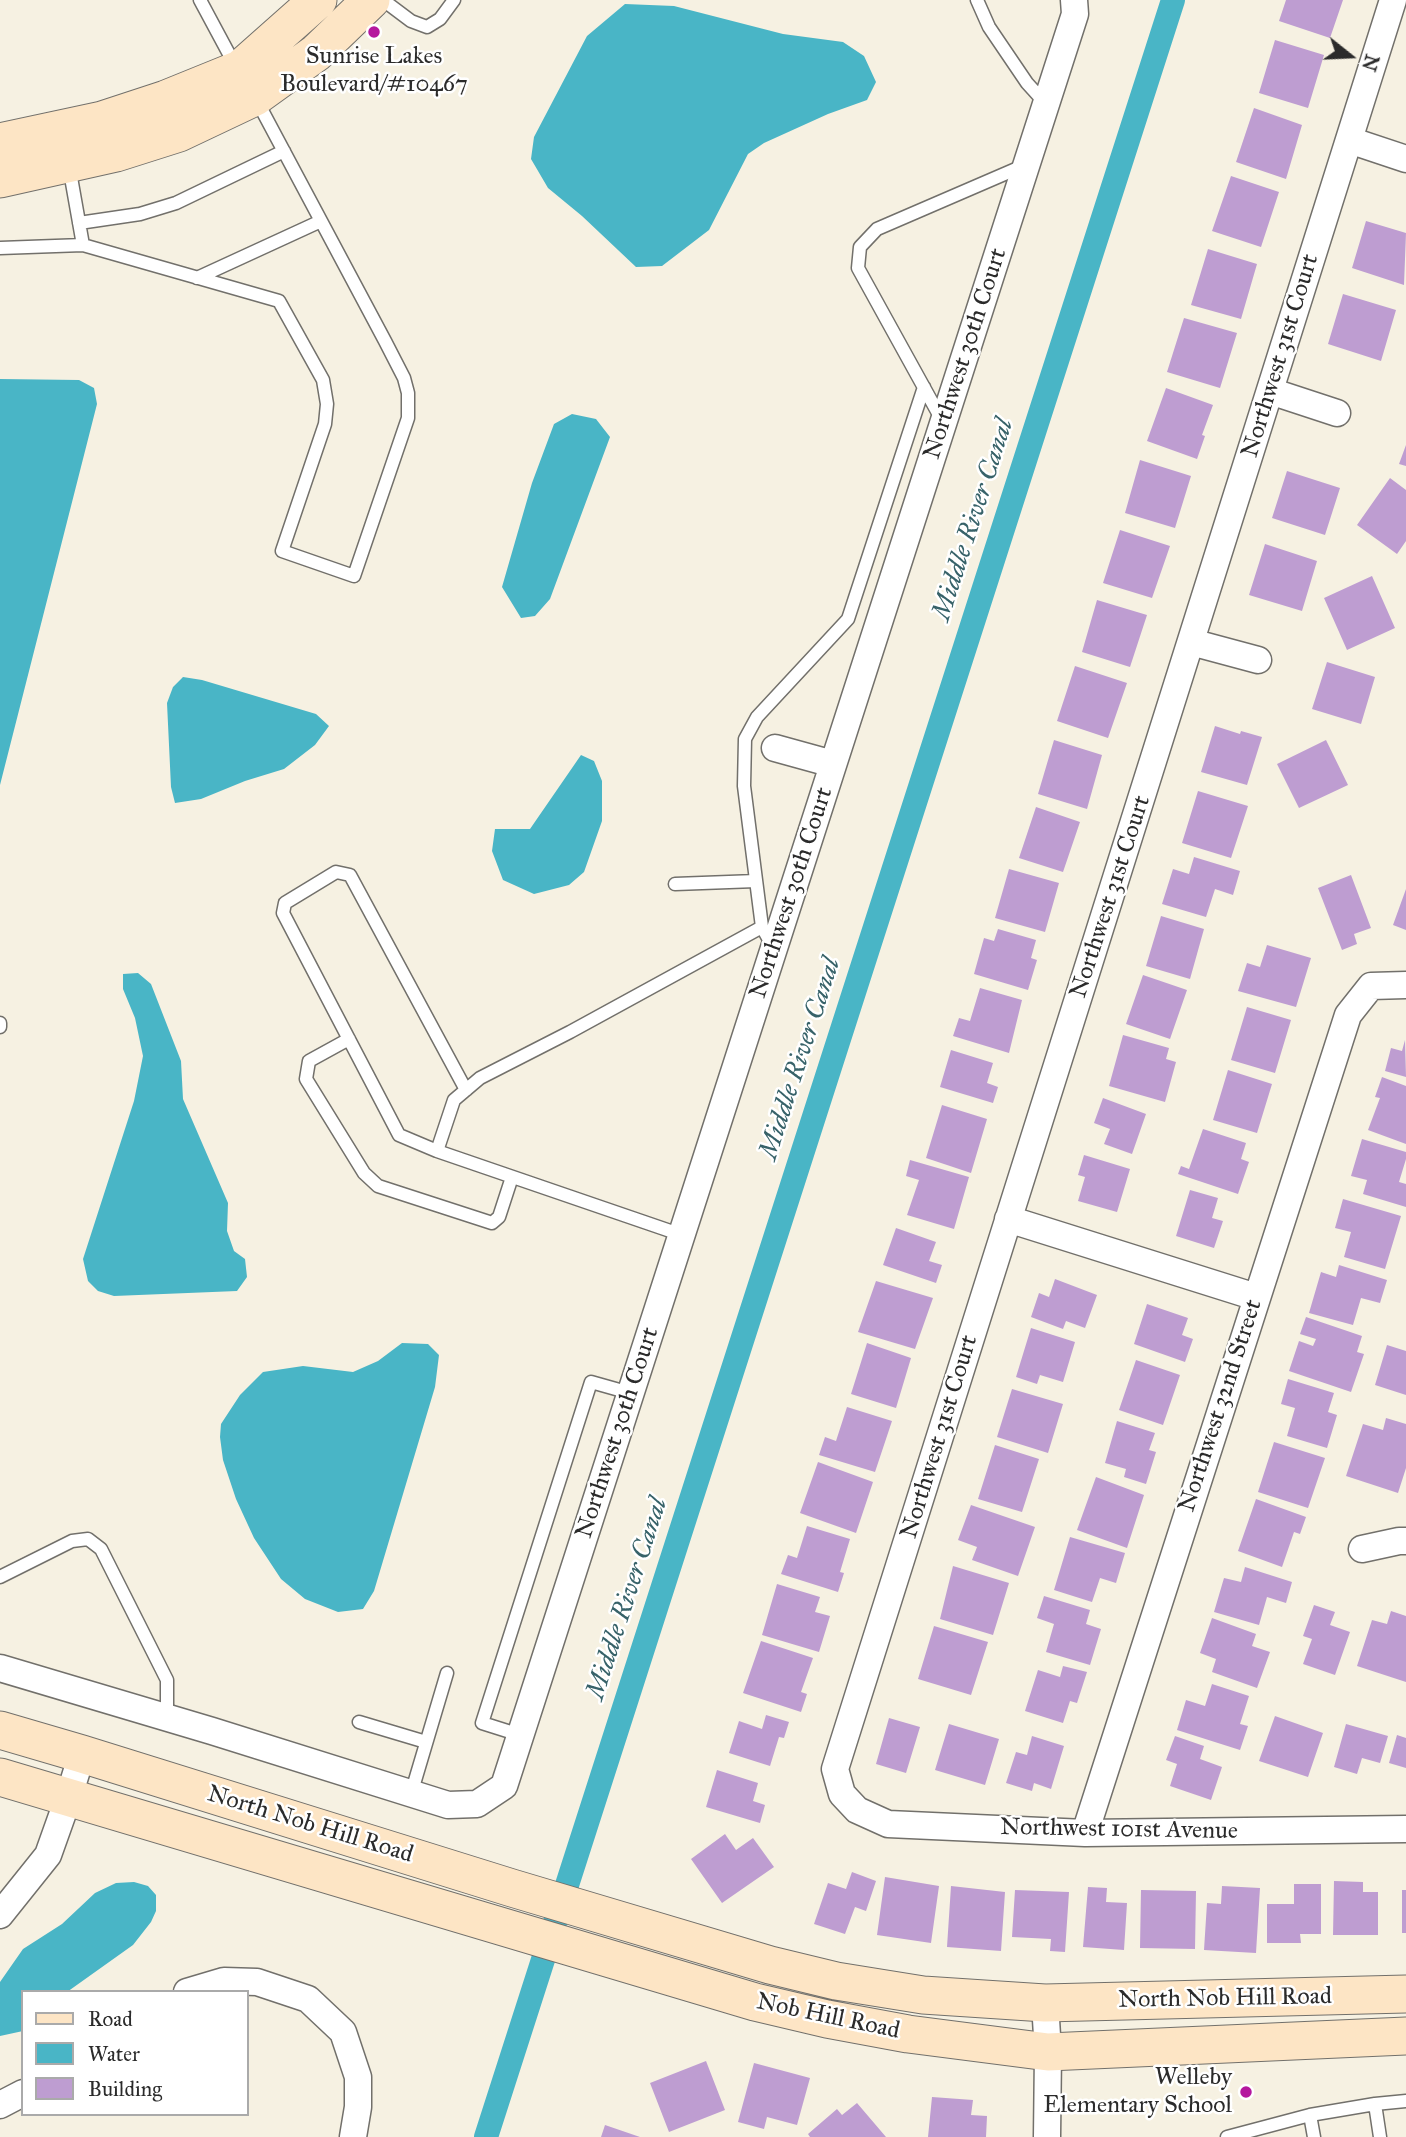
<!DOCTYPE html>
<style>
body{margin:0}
#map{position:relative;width:1406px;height:2137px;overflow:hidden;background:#f6f1e2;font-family:"IM FELL Great Primer",serif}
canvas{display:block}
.legend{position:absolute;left:21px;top:1990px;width:228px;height:126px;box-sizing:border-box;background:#fff;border:2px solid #aaa;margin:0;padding:9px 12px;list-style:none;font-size:21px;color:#2b2b2b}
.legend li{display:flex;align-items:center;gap:14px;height:35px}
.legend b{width:35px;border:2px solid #aaa}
.north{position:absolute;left:1315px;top:21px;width:70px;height:70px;-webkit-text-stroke:5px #fff;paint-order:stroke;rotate:108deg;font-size:19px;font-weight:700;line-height:28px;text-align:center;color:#2b2b2b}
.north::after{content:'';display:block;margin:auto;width:24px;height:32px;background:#2b2b2b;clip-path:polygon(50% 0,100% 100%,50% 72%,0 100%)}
</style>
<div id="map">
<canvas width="1406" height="2137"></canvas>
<ul class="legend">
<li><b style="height:9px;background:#fde5c5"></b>Road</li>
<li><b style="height:19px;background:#49b5c6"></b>Water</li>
<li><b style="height:19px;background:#be9dd1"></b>Building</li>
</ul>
<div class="north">N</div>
</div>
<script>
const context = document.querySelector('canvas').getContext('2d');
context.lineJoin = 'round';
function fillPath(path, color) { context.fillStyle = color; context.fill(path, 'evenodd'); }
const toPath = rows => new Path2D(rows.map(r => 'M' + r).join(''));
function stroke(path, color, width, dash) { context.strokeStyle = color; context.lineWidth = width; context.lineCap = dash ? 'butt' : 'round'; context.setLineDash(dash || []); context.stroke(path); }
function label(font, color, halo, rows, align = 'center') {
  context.font = font + ' "IM FELL Great Primer",serif'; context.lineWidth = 5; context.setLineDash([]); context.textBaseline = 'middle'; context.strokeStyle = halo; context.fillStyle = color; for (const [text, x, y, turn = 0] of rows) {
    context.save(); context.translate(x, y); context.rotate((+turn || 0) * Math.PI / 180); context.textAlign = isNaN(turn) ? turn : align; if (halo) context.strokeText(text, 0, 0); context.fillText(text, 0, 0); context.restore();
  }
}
const water = toPath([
 [625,4,674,6,783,34,843,42,864,56,876,82,867,100,828,114,764,143,748,154,709,230,662,266,636,267,582,216,548,188,531,159,534,137,587,36],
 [0,379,79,380,94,388,97,404,0,785],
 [572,414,596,419,610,437,550,599,535,616,521,618,502,587,532,483,554,424],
 [183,677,202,680,316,714,329,726,315,745,284,769,245,781,201,799,175,803,171,787,167,703,173,687],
 [581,755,594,761,602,781,602,821,584,872,569,885,534,894,503,880,492,851,495,829,530,829],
 [138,973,151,984,181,1061,183,1099,228,1203,227,1231,234,1251,245,1259,247,1277,237,1291,114,1296,98,1291,88,1281,83,1259,134,1101,143,1056,135,1018,123,989,123,974],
 [402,1343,428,1344,439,1355,435,1387,374,1591,363,1609,338,1612,305,1599,281,1579,254,1538,236,1499,223,1460,220,1437,221,1424,240,1395,263,1372,303,1366,353,1372,378,1361],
 [134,1882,148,1886,156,1895,156,1911,151,1922,133,1945,67,1992,23,1992,23,2031,0,2036,0,1982,23,1949,62,1924,95,1893,116,1883]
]);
const canal = toPath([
 [486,2137,1173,0]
]);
const building = toPath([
 [1286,0,1343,0,1330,38,1279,21],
 [1275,40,1324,55,1308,108,1259,93],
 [1254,108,1302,125,1286,179,1236,162],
 [1231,176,1279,192,1261,247,1212,231],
 [1366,221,1406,233,1404,285,1352,268],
 [1208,249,1257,264,1241,319,1191,305],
 [1343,294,1396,310,1381,361,1328,344],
 [1184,318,1237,333,1220,388,1167,372],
 [1166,388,1213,405,1202,435,1205,436,1197,459,1147,441],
 [1406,445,1406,466,1399,464],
 [1140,460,1191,476,1175,528,1125,513],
 [1287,471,1340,488,1325,535,1272,518],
 [1390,478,1406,490,1406,541,1397,554,1357,525],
 [1120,530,1170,546,1152,598,1103,583],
 [1265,544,1317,561,1302,611,1249,595],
 [1372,576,1395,628,1347,650,1324,598],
 [1097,600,1147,615,1130,667,1082,652],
 [1327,662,1375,677,1361,724,1312,709],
 [1075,666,1127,683,1108,738,1057,721],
 [1215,726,1240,734,1241,731,1262,737,1247,785,1201,772],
 [1054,740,1102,755,1087,809,1038,794],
 [1326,740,1348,785,1299,808,1277,764],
 [1198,791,1248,806,1231,858,1182,843],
 [1036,807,1080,822,1063,872,1019,858],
 [1194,857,1240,871,1233,895,1215,889,1206,917,1162,904,1173,869,1189,874],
 [1009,869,1059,883,1045,932,995,918],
 [1351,875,1371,928,1354,934,1357,944,1342,950,1318,888],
 [1406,889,1406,930,1393,925],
 [1161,916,1204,929,1190,979,1146,966],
 [998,929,1036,940,1031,958,1037,960,1028,990,974,974,984,938,994,941],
 [1267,945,1311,958,1296,1007,1238,991,1247,963,1260,967],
 [1143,975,1187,990,1170,1039,1126,1024],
 [980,988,1022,1000,1009,1053,953,1036,959,1018,970,1021],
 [1247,1007,1291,1020,1275,1073,1231,1060],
 [1123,1035,1169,1048,1166,1059,1176,1062,1165,1102,1109,1086],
 [1405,1040,1406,1077,1385,1071,1391,1048,1402,1051],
 [951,1050,993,1063,987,1083,998,1087,993,1103,940,1087],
 [1228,1070,1272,1084,1257,1133,1213,1120],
 [1382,1077,1406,1086,1406,1144,1368,1130,1380,1098,1375,1097],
 [1103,1098,1146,1114,1132,1154,1104,1144,1110,1129,1094,1123],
 [942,1105,987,1119,971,1173,926,1158],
 [1203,1129,1246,1143,1241,1159,1249,1162,1238,1194,1178,1174,1181,1166,1189,1169],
 [1362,1139,1406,1152,1406,1159,1399,1182,1406,1184,1406,1207,1363,1194,1367,1180,1351,1176],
 [1084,1155,1130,1169,1117,1212,1078,1201,1085,1177,1078,1175],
 [910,1160,969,1177,954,1229,907,1215,919,1180,906,1176],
 [1190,1190,1218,1198,1212,1218,1223,1221,1214,1248,1176,1236],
 [1343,1199,1401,1216,1385,1269,1344,1257,1351,1232,1335,1228],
 [896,1228,936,1242,929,1261,942,1265,936,1283,883,1265],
 [1339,1265,1387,1280,1380,1303,1361,1298,1353,1325,1309,1313,1321,1272,1336,1277],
 [1055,1279,1097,1295,1085,1328,1066,1321,1063,1329,1031,1317,1039,1293,1049,1297],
 [876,1281,933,1298,915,1349,858,1332],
 [1147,1304,1188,1318,1182,1335,1193,1339,1185,1362,1134,1344],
 [1306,1317,1362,1336,1357,1352,1364,1354,1351,1392,1289,1371,1299,1341,1313,1346,1316,1339,1300,1334],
 [1031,1328,1075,1342,1063,1382,1040,1375,1037,1384,1016,1377],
 [867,1343,911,1358,896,1408,851,1394],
 [1387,1345,1406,1351,1406,1395,1375,1385],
 [1136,1360,1180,1375,1163,1425,1119,1410],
 [1288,1379,1334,1393,1328,1412,1337,1415,1327,1448,1287,1436,1295,1408,1281,1404],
 [1012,1389,1063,1404,1048,1453,997,1437],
 [847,1407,892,1421,875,1472,819,1455,825,1437,836,1441],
 [1386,1418,1406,1424,1406,1468,1398,1493,1346,1476,1363,1424,1383,1430],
 [1117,1421,1155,1433,1149,1450,1156,1452,1146,1484,1124,1477,1126,1469,1105,1463],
 [1274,1442,1325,1458,1308,1508,1258,1492],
 [995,1445,1039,1459,1022,1512,978,1499],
 [818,1462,873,1482,856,1533,800,1513],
 [1096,1477,1144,1495,1127,1548,1077,1530],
 [1256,1499,1306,1517,1300,1534,1294,1532,1282,1567,1238,1551],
 [971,1505,1035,1527,1018,1576,972,1560,977,1547,958,1540],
 [807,1526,850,1539,840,1572,844,1573,838,1592,781,1574,788,1555,797,1558],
 [1070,1537,1125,1553,1116,1583,1100,1578,1092,1602,1054,1590],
 [953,1566,1009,1583,993,1635,940,1619],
 [1245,1567,1292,1582,1286,1603,1267,1597,1259,1625,1214,1612,1224,1578,1241,1582],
 [777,1584,820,1597,815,1612,830,1616,819,1652,762,1635],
 [1044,1596,1090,1610,1086,1624,1101,1629,1090,1665,1046,1652,1054,1624,1037,1618],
 [1314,1605,1335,1612,1330,1625,1350,1632,1335,1675,1303,1664,1312,1639,1303,1636],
 [1391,1611,1406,1616,1406,1682,1357,1666,1372,1620,1387,1624],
 [1212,1618,1256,1634,1252,1646,1270,1652,1257,1688,1212,1672,1216,1659,1200,1653],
 [934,1626,988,1642,971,1695,918,1679],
 [761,1641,813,1658,801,1692,807,1694,801,1712,743,1693],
 [1063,1666,1087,1672,1077,1703,1070,1701,1063,1723,1025,1711,1038,1670,1060,1677],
 [1212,1684,1249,1696,1240,1724,1248,1726,1240,1750,1177,1730,1186,1700,1205,1706],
 [766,1715,789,1722,784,1738,779,1737,770,1766,729,1753,739,1721,762,1729],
 [1275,1716,1323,1733,1308,1777,1259,1761],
 [889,1718,920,1727,906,1773,876,1764],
 [949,1724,999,1739,985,1785,935,1770],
 [1346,1724,1388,1736,1380,1763,1362,1758,1357,1774,1334,1767],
 [1397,1735,1406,1738,1406,1768,1389,1763],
 [1032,1736,1064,1746,1051,1789,1034,1783,1032,1791,1006,1783,1016,1752,1027,1755],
 [1175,1736,1204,1746,1200,1759,1222,1767,1211,1800,1170,1786,1177,1764,1166,1760],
 [717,1770,758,1783,753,1801,765,1805,760,1823,706,1807],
 [725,1834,736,1850,753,1838,774,1867,722,1903,691,1859],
 [852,1872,876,1881,866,1911,855,1907,845,1934,814,1924,828,1883,846,1889],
 [885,1877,939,1886,931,1943,877,1935],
 [1334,1881,1363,1882,1363,1892,1378,1892,1378,1935,1333,1935],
 [1294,1884,1321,1884,1321,1934,1300,1934,1301,1943,1267,1943,1267,1904,1294,1904],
 [951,1886,1005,1892,1001,1951,947,1947],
 [1222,1886,1260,1888,1256,1953,1204,1950,1207,1903,1221,1904],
 [1088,1887,1107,1888,1106,1902,1127,1903,1124,1950,1083,1947],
 [1015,1890,1069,1892,1065,1952,1050,1951,1051,1939,1012,1937],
 [1141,1890,1196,1891,1195,1949,1140,1948],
 [1402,1890,1406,1890,1406,1933,1402,1933],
 [706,2061,725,2110,669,2132,650,2083],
 [754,2063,810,2078,797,2125,767,2117,764,2129,738,2122],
 [932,2097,973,2100,971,2115,987,2116,986,2137,928,2137],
 [857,2103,886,2137,810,2137,808,2134,837,2109,842,2115],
 [605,2125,640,2137,601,2137]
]);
const lane = toPath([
 [200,0,229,54,237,65],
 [383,0,411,21,427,27,440,19,454,0],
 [977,0,989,27,1027,83,1046,104],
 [69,166,83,245,279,301,323,380,327,404,325,424,282,551,354,576,408,418,408,393,404,378,385,341,256,99],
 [79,223,140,214,176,203,284,151],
 [0,248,83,245],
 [197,278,321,221],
 [943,422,858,268,860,247,877,229,1023,166],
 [675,884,756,881],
 [772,945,762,927,744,786,745,739,757,717,848,619,924,387],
 [0,1023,0,1027],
 [349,1039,309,1061,306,1079,364,1173,378,1186,492,1223,499,1217,512,1177],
 [466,1090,350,875,336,872,285,903,283,913,399,1135,437,1151,682,1235],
 [437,1151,454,1100,480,1078,570,1032,762,927],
 [0,1577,72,1541,88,1539,101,1549,167,1680,167,1717],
 [359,1722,426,1742],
 [520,1735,482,1723,591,1382,630,1393],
 [411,1794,447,1673],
 [1375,2104,1380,2137],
 [1310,2115,1314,2137],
 [1227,2137,1310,2115,1375,2104,1406,2101]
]);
const street = toPath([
 [1393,0,835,1769,842,1794,857,1810,888,1824,1085,1833,1406,1829],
 [1349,140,1406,159],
 [1270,391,1337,413],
 [1191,642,1258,660],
 [775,748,833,764],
 [1008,1219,1256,1297],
 [1362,1549,1399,1541,1406,1541],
 [0,1668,212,1731,448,1805,477,1804,504,1786,1075,14,1074,0],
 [1085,1833,1348,1015,1371,986,1406,985],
 [0,1915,48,1855,69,1796,82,1754],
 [187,1992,224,1981,257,1982,308,1999,343,2032,358,2077,358,2107,353,2137],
 [1045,2003,1048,2052,1047,2137],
 [0,2105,23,2093]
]);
const secondary = toPath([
 [0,142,102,120,166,99,240,69,318,0],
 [0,179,116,153,179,133,255,97,316,53,371,0],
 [0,1730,82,1754,512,1888,770,1965,836,1981,923,1995,1045,2003,1406,1994],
 [0,1777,755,2002,827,2019,908,2034,1048,2052,1406,2036]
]);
const markers = [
 [374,32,7,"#b5179e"],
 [1246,2092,7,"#b5179e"]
];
const poiNames = [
 ["Sunrise Lakes",374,57],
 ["Boulevard/#10467",374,85],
 ["Welleby",1232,2078,"right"],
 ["Elementary School",1232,2106,"right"]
];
const streetNames = [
 ["Northwest 30th Court",966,354,-72],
 ["Northwest 31st Court",1281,356,-73],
 ["Northwest 30th Court",792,893,-72],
 ["Northwest 31st Court",1111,897,-72],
 ["Northwest 32nd Street",1221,1406,-72],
 ["Northwest 30th Court",618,1433,-72],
 ["Northwest 31st Court",940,1437,-73],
 ["North Nob Hill Road",310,1825,17],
 ["Northwest 101st Avenue",1119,1830,1],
 ["North Nob Hill Road",1225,1999,-1],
 ["Nob Hill Road",828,2017,12]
];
const waterNames = [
 ["Middle River Canal",974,520,-72],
 ["Middle River Canal",801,1059,-72],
 ["Middle River Canal",628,1599,-72]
];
fillPath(water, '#49b5c6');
stroke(canal, '#49b5c6', 24);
fillPath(building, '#be9dd1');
stroke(lane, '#72706b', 15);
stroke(street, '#72706b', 29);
stroke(secondary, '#72706b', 39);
stroke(lane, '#fff', 12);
stroke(street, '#fff', 26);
stroke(secondary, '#fde5c5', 37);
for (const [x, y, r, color] of markers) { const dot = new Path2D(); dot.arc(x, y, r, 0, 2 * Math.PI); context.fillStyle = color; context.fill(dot); stroke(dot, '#fff', 2.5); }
label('24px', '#2b2b2b', '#fff', poiNames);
label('24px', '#2b2b2b', '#fff', streetNames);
label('italic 26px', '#376269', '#fff', waterNames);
</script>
